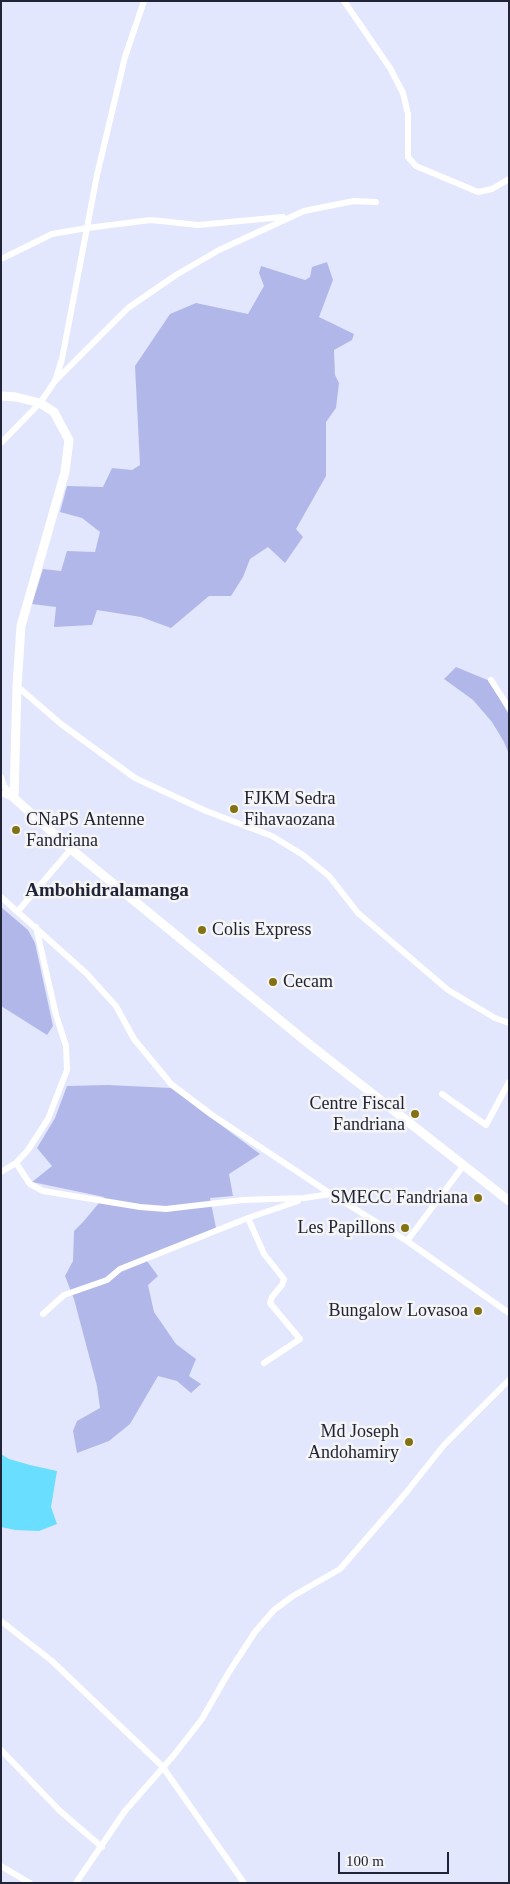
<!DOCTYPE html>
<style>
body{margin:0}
#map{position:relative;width:510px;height:1884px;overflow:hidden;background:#e3e7fd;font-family:Georgia,serif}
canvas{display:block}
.frame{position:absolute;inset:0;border:2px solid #212337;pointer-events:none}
.scale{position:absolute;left:338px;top:1852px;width:111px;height:22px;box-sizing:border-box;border:2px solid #212337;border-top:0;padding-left:6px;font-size:15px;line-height:18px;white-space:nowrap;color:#212337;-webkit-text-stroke:4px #f5f5f5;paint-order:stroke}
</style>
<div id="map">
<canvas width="510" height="1884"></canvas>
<div class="frame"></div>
<div class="scale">100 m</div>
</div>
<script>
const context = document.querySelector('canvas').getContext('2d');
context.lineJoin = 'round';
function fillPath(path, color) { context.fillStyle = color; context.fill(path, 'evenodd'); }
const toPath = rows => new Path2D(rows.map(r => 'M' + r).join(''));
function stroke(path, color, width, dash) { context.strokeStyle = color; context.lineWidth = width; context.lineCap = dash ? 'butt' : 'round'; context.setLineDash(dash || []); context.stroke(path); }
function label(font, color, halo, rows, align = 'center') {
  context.font = font + ' Georgia,serif'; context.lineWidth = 5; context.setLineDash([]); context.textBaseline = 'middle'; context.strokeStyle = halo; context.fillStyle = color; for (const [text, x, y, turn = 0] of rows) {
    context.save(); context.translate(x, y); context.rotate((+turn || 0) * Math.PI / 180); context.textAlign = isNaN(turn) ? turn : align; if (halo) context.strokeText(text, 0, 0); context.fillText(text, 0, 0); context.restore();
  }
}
const green = toPath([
 [327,262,333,280,319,317,354,334,352,340,334,350,335,375,339,383,336,408,326,422,326,476,296,529,303,537,285,563,268,547,250,559,243,577,231,596,209,596,171,628,141,617,97,610,92,625,54,627,56,607,32,604,43,569,61,571,67,551,95,552,100,532,82,518,60,512,67,486,103,487,112,468,132,470,140,465,135,366,170,314,196,303,248,314,264,286,259,273,261,266,305,280,310,277,312,267],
 [456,667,490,681,509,715,509,754,504,742,492,722,473,700,444,679],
 [1,907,28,930,35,943,53,1026,47,1035,1,1006],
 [108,1085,171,1088,260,1154,229,1174,233,1196,210,1198,216,1228,144,1257,158,1276,148,1285,154,1312,176,1344,196,1359,189,1376,201,1384,191,1393,177,1381,158,1376,130,1424,109,1441,77,1453,73,1431,77,1421,100,1408,97,1386,74,1299,65,1276,73,1261,74,1231,83,1222,104,1197,32,1182,52,1166,37,1148,55,1118,67,1086]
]);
const water = toPath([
 [1,1454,9,1459,30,1465,57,1471,51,1507,57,1524,39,1531,15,1530,1,1527]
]);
const minor = toPath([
 [344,1,390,68,403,93,408,114,408,157,416,166,478,192,492,189,509,179],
 [1,259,52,234,87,228,151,220,198,225,283,217],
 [56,380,128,308,176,275,219,250,304,211,354,201,376,202],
 [1,443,40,403,55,381,62,359,97,175,125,57,144,1],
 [491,680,509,708],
 [17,686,61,724,135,778,206,811,272,836,303,855,329,876,358,913,448,990,495,1018,509,1023],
 [1,777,4,786,14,798],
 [1,793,13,798],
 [1,897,86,973,116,1006,134,1039,171,1084,212,1115,331,1194,407,1241,509,1313],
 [18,911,71,849],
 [442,1094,486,1125,509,1082],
 [16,1163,30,1184,43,1191,140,1207,166,1209,243,1200,304,1198,331,1194],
 [1,1172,16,1163,28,1150,48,1119,67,1070,66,1046,56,1015,36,927],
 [248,1218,264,1254,284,1279,282,1285,272,1297,270,1303,300,1339,264,1363],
 [407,1241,464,1165],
 [43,1314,64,1295,107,1280,120,1269,248,1218,298,1201],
 [1,1621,52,1661,162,1766,244,1883],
 [1,1750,60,1811,102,1847],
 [1,1866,30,1883],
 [76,1883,125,1811,174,1755,202,1719,229,1672,255,1632,274,1610,293,1596,340,1569,405,1494,444,1445,509,1380]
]);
const secondary = toPath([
 [1,396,16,397,40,403,54,412,69,440,65,472,21,626,17,686,14,798,71,849,309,1044,509,1201]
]);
const markers = [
 [234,809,5,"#837213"],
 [16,830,5,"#837213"],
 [202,930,5,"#837213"],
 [273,982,5,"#837213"],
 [415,1114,5,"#837213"],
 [478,1198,5,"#837213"],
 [405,1228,5,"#837213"],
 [478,1311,5,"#837213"],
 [409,1442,5,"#837213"]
];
const poiNames = [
 ["FJKM Sedra",244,799,"left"],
 ["Fihavaozana",244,820,"left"],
 ["CNaPS Antenne",26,820,"left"],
 ["Fandriana",26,841,"left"],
 ["Colis Express",212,930,"left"],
 ["Cecam",283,982,"left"],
 ["Centre Fiscal",405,1104],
 ["Fandriana",405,1125],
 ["SMECC Fandriana",468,1198],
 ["Les Papillons",395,1228],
 ["Bungalow Lovasoa",468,1311],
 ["Md Joseph",399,1432],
 ["Andohamiry",399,1453]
];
const neighbourhoodNames = [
 ["Ambohidralamanga",107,891]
];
fillPath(green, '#b1b8e9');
fillPath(water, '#69defe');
stroke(minor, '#fff', 6);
stroke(secondary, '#fff', 9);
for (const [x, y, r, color] of markers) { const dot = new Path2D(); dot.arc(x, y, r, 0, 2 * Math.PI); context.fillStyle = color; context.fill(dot); stroke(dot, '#f5f5f5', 2); }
label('18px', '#212337', '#f5f5f5', poiNames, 'right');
label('bold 19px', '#212337', '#f5f5f5', neighbourhoodNames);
</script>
